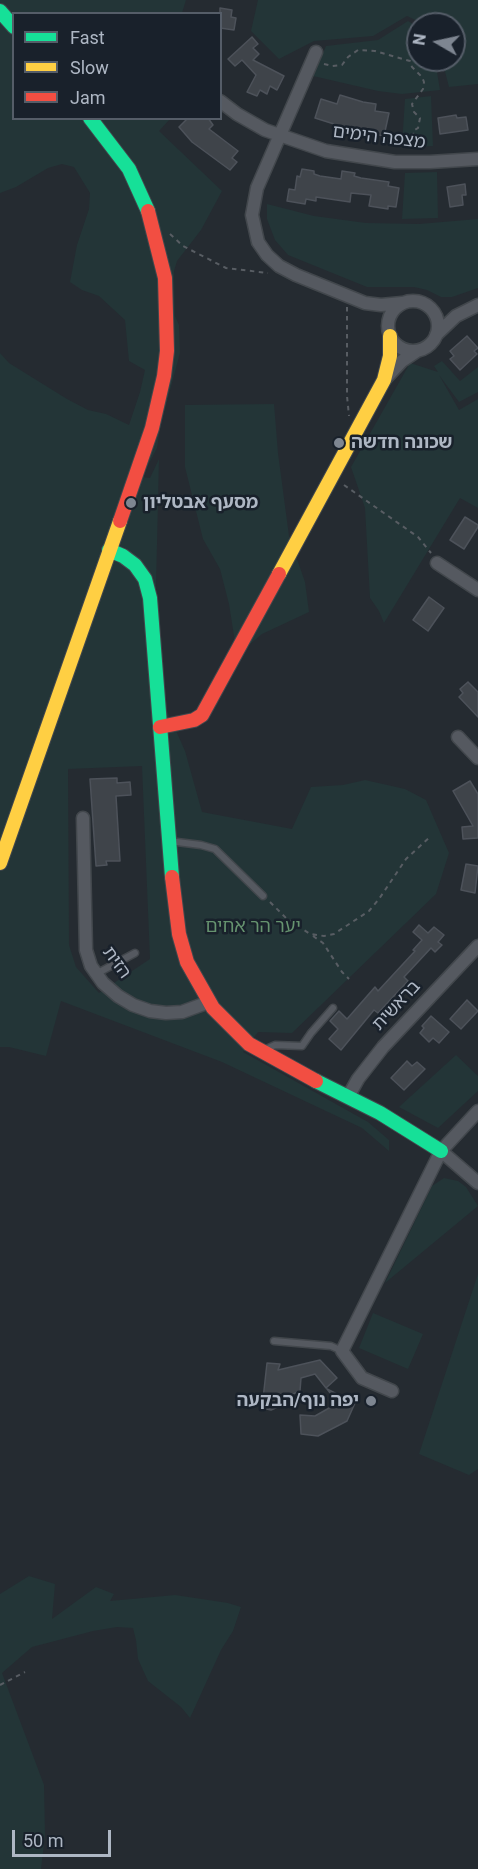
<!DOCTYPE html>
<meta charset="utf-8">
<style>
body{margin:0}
#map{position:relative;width:478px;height:1869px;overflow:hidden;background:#252b31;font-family:Roboto,sans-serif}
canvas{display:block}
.legend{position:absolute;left:12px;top:12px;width:210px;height:108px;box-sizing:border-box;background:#19212b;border:2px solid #555d68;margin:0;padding:8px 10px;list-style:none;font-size:18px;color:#aeb7c4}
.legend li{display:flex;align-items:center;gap:12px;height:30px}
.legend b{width:30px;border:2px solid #555d68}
.north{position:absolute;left:406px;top:12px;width:60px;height:60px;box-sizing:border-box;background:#19212b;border:2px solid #555d68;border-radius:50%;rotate:279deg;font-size:16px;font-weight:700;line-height:24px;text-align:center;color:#aeb7c4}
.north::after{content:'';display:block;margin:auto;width:21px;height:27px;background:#7e8691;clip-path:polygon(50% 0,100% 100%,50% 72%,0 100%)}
.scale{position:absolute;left:12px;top:1830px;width:99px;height:27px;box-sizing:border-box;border:3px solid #aeb7c4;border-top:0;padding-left:8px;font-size:18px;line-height:21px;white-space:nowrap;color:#aeb7c4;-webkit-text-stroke:4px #19212b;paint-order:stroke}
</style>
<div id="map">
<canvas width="478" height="1869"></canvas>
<ul class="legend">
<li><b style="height:8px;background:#16e098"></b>Fast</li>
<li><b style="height:8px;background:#ffcf43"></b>Slow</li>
<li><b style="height:8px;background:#f24e42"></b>Jam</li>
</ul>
<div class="north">N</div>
<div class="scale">50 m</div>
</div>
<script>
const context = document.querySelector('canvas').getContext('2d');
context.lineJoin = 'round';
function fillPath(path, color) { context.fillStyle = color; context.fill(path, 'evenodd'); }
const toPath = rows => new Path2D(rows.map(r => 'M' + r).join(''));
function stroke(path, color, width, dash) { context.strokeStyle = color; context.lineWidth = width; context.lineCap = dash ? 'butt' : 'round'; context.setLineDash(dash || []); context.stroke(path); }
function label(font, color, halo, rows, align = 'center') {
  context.font = font + ' Roboto,"Noto Sans Hebrew",sans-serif'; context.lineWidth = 5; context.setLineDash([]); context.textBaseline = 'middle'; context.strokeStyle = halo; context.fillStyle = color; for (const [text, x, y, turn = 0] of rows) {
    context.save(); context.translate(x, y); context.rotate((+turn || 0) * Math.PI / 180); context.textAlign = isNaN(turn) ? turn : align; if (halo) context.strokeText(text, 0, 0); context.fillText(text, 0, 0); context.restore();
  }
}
const green = toPath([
 [0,0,186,0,182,13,14,14,14,118,170,119,159,131,222,191,201,230,177,261,174,271,175,316,179,325,180,353,161,424,157,448,142,477,150,478,159,459,155,629,166,708,185,751,202,812,292,829,311,787,343,785,365,780,405,789,426,800,449,853,436,894,292,1033,258,1032,243,1052,368,1122,389,1140,389,1151,362,1128,222,1062,61,1001,46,1056,9,1047,0,1047,0,353,9,363,67,399,88,410,106,414,129,425,140,392,145,370,129,361,125,320,99,296,82,290,70,282,77,245,89,209,90,193,74,167,62,164,48,168,16,187,0,193],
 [142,766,150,959,99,993,76,967,69,945,68,769],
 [258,0,478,0,478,84,449,87,442,60,454,60,454,24,424,24,407,16,373,36,314,41,279,59,251,31],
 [408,21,418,27,418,60,435,60,440,90,402,94,378,91,313,76,326,46,378,40],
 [431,96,433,146,413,147,402,145,405,99],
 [437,172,438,218,402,219,405,173],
 [267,204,314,216,366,223,419,224,478,219,478,288,452,297,441,297,427,290,414,287,367,287,288,255,275,240,267,219],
 [442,361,460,381,478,367,478,392,459,402,439,375,459,410,478,399,478,508,460,498,384,623,379,611,370,598,365,508,351,467,410,363,438,372,434,366],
 [274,404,278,453,289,536,305,582,309,612,262,634,237,655,229,604,220,569,203,539,185,467,185,405],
 [456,1055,478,1076,478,1091,438,1128,399,1107],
 [444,1178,458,1181,466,1187,478,1206,385,1283,432,1186],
 [478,1274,478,1469,469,1475,419,1454],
 [373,1313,423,1334,408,1369,359,1348],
 [29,1576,55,1584,52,1619,96,1587,114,1594,110,1601,175,1595,228,1603,241,1607,233,1631,221,1650,190,1718,181,1707,148,1681,138,1659,136,1640,133,1628,117,1627,93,1631,32,1647,2,1673,44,1785,45,1835,41,1869,0,1869,0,1594]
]);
const building = toPath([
 [220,8,232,10,231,17,236,18,234,30,220,28,220,8],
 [252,37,258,44,253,48,259,54,253,60,284,76,277,90,270,86,267,94,260,90,257,96,247,92,256,75,242,60,235,66,228,59,252,37],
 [340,95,363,102,376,104,375,111,389,113,384,136,353,130,315,118,321,99,337,104,340,95],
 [456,115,457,118,466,117,468,130,440,134,438,118,456,115],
 [188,118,208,118,213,125,209,129,238,151,232,158,237,162,230,170,192,142,179,127,188,118],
 [302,169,314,171,314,174,320,176,341,179,342,171,355,173,354,176,361,178,389,182,388,186,399,188,396,207,388,206,388,209,369,206,371,195,351,193,350,202,316,197,316,201,306,199,305,204,287,201,289,189,295,190,297,176,300,177,302,169],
 [465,184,466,195,462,195,463,205,450,207,447,187,465,184],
 [467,336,478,348,474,351,477,354,460,370,450,359,454,356,450,351,467,336],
 [465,517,478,525,478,527,464,549,450,540,465,517],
 [429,597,444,608,428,631,413,620,429,597],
 [468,682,478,692,478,717,459,697,463,693,460,689,468,682],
 [117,778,117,783,130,782,131,795,116,796,120,861,106,861,107,865,96,866,90,779,117,778],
 [470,781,478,794,478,838,463,839,462,827,473,826,453,791,470,781],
 [466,864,478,866,475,893,461,890,466,864],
 [419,925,428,933,434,927,444,935,438,942,442,945,435,952,431,948,404,977,408,981,378,1013,374,1010,341,1050,329,1039,338,1029,330,1021,339,1011,347,1019,375,987,378,991,415,951,413,950,422,940,413,932,419,925],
 [467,1000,478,1011,461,1029,450,1019,467,1000],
 [431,1016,449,1032,439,1043,433,1038,429,1042,420,1033,424,1028,422,1026,431,1016],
 [407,1061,412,1066,417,1062,425,1069,404,1090,391,1078,407,1061],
 [320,1360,337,1378,326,1388,315,1374,301,1378,300,1391,286,1397,287,1403,271,1410,262,1408,267,1363,280,1364,278,1370,320,1360],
 [327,1389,355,1403,347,1421,318,1436,301,1434,300,1415,315,1416,338,1403,327,1389]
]);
const path = toPath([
 [324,64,332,66,342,65,348,57,358,50,375,51,410,61,412,67,422,77,424,82,423,89,412,104,414,112,420,118,418,128,413,131,415,150],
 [170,234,183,246,226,268,268,273],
 [347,307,347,396,349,416],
 [344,485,418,537,431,553],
 [270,902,287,919,310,934,324,936,334,934,369,911,379,899,406,859,431,836],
 [313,936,323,943,342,972,349,979],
 [0,1685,25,1672]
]);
const lane = toPath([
 [169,841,201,845,215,849,263,896],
 [96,974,135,953],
 [264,1050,275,1045,302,1046,311,1033,333,1008],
 [274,1341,331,1346,342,1351]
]);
const street = toPath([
 [316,52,257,188,252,215,258,242,267,255,279,266,296,275,365,303,381,305,402,303],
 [220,101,237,114,265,130,326,151,395,162,430,162,478,159],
 '388 326a25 25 0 1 1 50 0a25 25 0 1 1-50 0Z',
 [436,335,456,316,478,305],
 [385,379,402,361,417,351],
 [437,563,478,590],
 [458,737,478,758],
 [83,818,86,950,91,966,103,983,118,996,133,1005,150,1011,166,1013,182,1012,209,1002],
 [348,1097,358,1079,383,1047,478,946],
 [441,1151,478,1183],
 [392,1391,362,1378,342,1351,441,1151,478,1111]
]);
const fast = toPath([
 [0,11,14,27],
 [90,118,129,169,148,211],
 [109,550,123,556,135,565,145,579,150,598,172,877],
 [316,1081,380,1113,441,1151]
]);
const slow = toPath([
 [279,574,384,380,390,356,390,336],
 [0,863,120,521]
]);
const jam = toPath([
 [120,521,152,428,164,376,167,351,165,278,148,211],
 [160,727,194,720,202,715,279,574],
 [172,877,179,934,187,962,213,1008,249,1044,316,1081]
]);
const markers = [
 [339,443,6,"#7e8691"],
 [131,503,6,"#7e8691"],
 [371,1401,6,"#7e8691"]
];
const streetNames = [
 ["מצפה הימים",379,138,7],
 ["הזית",116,963,54],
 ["בראשית",397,1006,-47]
];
const poiNames = [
 ["שכונה חדשה",351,443],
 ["מסעף אבטליון",143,503],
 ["יפה נוף/הבקעה",359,1401,"right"]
];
const parkNames = [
 ["יער הר אחים",253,927]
];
fillPath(green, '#233537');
fillPath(building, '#3f444a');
stroke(building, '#4d525a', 1.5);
stroke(lane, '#42474c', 9);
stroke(street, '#42474c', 15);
stroke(fast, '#42474c', 16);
stroke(slow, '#42474c', 16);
stroke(jam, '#42474c', 16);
stroke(path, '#585d63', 2, [4.5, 4.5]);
stroke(lane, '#555960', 6);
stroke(street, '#555960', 12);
stroke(fast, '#16e098', 14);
stroke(slow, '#ffcf43', 14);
stroke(jam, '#f24e42', 14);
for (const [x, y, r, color] of markers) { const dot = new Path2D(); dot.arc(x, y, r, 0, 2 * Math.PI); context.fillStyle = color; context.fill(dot); stroke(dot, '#19212b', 2); }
label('18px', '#aeb7c4', '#19212b', streetNames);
label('bold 18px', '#aeb7c4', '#19212b', poiNames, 'left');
label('18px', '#66936f', '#19212b', parkNames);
</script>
